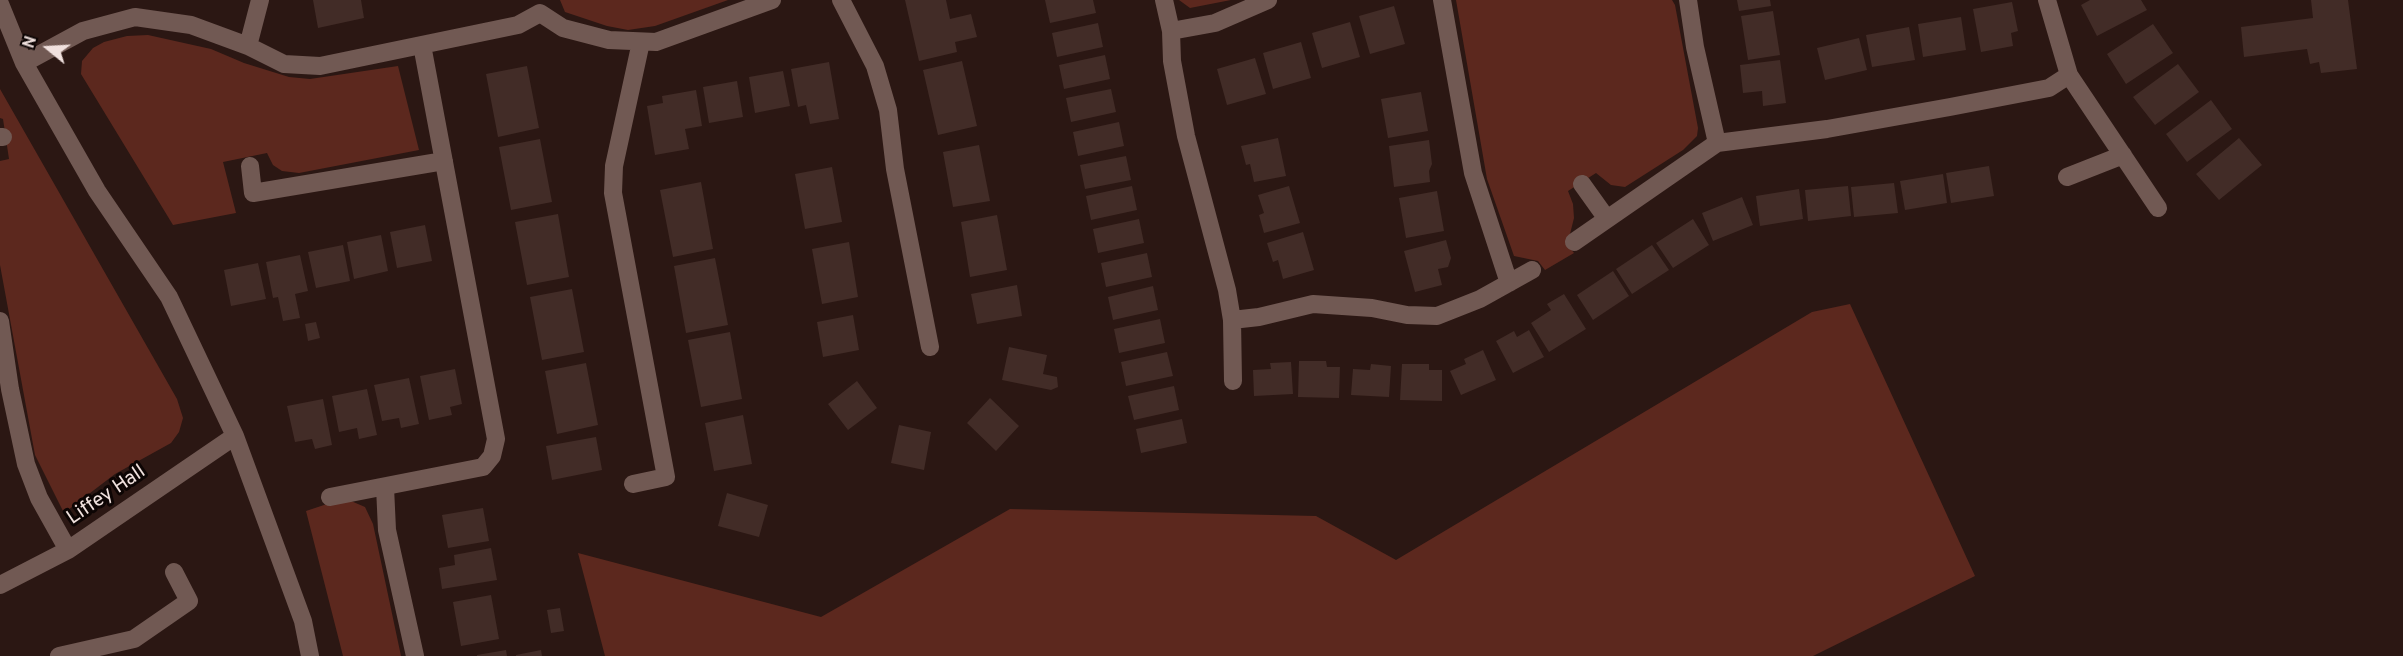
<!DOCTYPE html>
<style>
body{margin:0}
#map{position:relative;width:2403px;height:656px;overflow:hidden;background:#2b1713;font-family:Overpass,sans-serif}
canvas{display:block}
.north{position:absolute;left:18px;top:18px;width:60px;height:60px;-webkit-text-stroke:4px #0d0504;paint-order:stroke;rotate:288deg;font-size:16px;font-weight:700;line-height:24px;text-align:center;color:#f0e1de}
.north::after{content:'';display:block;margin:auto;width:21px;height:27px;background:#f0e1de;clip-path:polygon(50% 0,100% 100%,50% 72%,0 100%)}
</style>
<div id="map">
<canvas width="2403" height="656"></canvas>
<div class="north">N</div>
</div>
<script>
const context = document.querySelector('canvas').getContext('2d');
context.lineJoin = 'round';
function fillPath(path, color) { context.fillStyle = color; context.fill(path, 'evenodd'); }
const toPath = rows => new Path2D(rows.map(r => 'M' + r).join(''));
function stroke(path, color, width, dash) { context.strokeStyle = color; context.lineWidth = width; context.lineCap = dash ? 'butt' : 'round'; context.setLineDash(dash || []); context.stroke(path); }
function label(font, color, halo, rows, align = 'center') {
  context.font = font + ' Overpass,sans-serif'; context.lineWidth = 6; context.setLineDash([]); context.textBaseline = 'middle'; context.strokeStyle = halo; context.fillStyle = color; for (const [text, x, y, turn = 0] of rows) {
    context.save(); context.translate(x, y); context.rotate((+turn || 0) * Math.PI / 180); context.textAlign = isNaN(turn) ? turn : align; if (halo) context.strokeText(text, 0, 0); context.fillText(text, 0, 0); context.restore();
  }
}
const green = toPath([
 [560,0,728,0,655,26,628,30,607,26,565,12],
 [1179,0,1231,0,1190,8],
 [1456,0,1672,0,1675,5,1698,128,1697,136,1683,150,1625,187,1611,185,1596,173,1568,191,1573,204,1574,218,1569,238,1570,248,1574,253,1545,270,1538,261,1514,256,1487,179],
 [148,35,211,49,244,63,289,77,310,79,398,66,419,150,299,173,282,171,273,165,267,153,223,162,236,213,173,225,81,74,82,61,93,48,104,42,127,36],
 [0,89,177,399,183,418,179,432,171,443,115,474,64,513,35,455,0,265,0,161,9,159,3,119,0,118],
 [1850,304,1975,576,1813,656,605,656,578,553,821,617,1010,509,1316,516,1396,560,1812,312],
 [351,501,365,507,373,524,401,656,343,656,306,511,327,504]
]);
const building = toPath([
 [313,0,361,0,364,18,318,28],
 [905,0,946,0,950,19,971,14,977,37,955,42,957,52,919,61],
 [1045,0,1093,0,1096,13,1050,23],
 [1737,0,1770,0,1771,6,1739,11],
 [2090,0,2141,0,2147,10,2097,36,2081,5],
 [2311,0,2348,0,2357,69,2321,73,2319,62,2310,64,2307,49,2244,57,2241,27,2313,18],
 [2012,2,2018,31,2011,33,2013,46,1981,52,1973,9],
 [1394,6,1405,44,1370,54,1359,16],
 [1773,11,1780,55,1748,60,1741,16],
 [1961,17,1966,50,1923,57,1918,24],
 [1350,22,1360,57,1322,68,1312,33],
 [1098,23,1103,47,1057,57,1052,33],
 [2153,24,2173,53,2126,84,2107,54],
 [1909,27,1915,60,1872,67,1866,35],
 [1859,38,1867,70,1825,80,1817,48],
 [1301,42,1311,78,1273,89,1263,53],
 [1105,55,1110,79,1064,89,1059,65],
 [1255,58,1266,94,1227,105,1217,69],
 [1780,60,1786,103,1763,106,1762,91,1743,93,1740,65],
 [962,61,977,126,938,135,923,70],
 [829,62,839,119,810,124,806,105,798,107,791,69],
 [2178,64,2199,92,2155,125,2133,97],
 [527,66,539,128,498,137,486,74],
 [783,71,790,106,755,113,749,77],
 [737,81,743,117,709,123,703,87],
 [1111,89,1116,112,1071,122,1066,98],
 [696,90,702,126,685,129,689,149,655,155,647,106,663,103,662,96],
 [1421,92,1428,131,1388,138,1381,99],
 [2211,100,2232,129,2187,162,2166,134],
 [1119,122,1124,146,1078,156,1073,132],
 [1278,138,1286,176,1254,182,1250,164,1246,165,1241,146],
 [2239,138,2262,165,2219,200,2196,174],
 [540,139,552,202,511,210,499,147],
 [1429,140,1432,164,1429,171,1430,182,1394,187,1389,146],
 [979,145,990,201,953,207,943,152],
 [1126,156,1131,180,1085,189,1080,165],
 [1989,166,1994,196,1951,203,1946,173],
 [832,167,842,222,805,229,795,174],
 [1943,174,1947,203,1905,210,1900,181],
 [701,182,713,249,673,257,660,190],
 [1894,183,1898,213,1854,217,1851,187],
 [1132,186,1137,210,1091,220,1086,196],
 [1289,186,1300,223,1264,233,1259,215,1264,213,1258,195],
 [1848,186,1851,216,1808,221,1805,190],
 [1799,189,1803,219,1760,226,1756,196],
 [1437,191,1444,231,1406,238,1399,198],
 [1742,197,1753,225,1713,241,1702,213],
 [558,214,569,277,527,285,515,222],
 [997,215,1007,270,970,277,961,222],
 [1139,219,1144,243,1098,253,1093,229],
 [1693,219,1709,245,1673,268,1656,243],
 [425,225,432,261,397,268,390,232],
 [1303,232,1314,270,1283,279,1278,260,1273,262,1267,243],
 [381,235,388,271,354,279,347,242],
 [1446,240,1451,258,1448,267,1438,269,1442,285,1415,292,1404,251],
 [849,242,858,297,822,304,812,249],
 [343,245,350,281,316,288,308,252],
 [1652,245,1669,270,1632,294,1616,269],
 [1147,253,1152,277,1106,287,1101,263],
 [300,255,308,291,295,294,300,318,283,321,278,297,273,298,266,262],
 [715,258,728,325,686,333,674,266],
 [258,263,266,299,231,306,224,270],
 [1613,271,1629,296,1593,320,1577,295],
 [1017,285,1022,316,977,324,971,294],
 [1153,286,1158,310,1113,320,1108,297],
 [572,289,584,352,542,360,530,297],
 [1564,294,1586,329,1549,352,1531,323,1551,310,1547,304],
 [853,315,859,350,823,357,817,322],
 [1160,319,1165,343,1119,353,1114,329],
 [316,322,320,338,308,341,305,324],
 [1529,330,1544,357,1513,373,1496,341,1514,331,1517,337],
 [730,332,742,399,701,407,688,340],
 [1009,347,1047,355,1043,374,1057,377,1058,387,1051,390,1002,380],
 [1483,350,1496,380,1461,395,1450,371,1466,364,1464,359],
 [1167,352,1173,376,1126,386,1121,362],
 [1299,361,1326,361,1327,367,1340,367,1339,398,1298,397],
 [1291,362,1293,394,1254,396,1253,370,1271,369,1270,363],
 [586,363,598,425,557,434,545,371],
 [1371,364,1391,366,1389,397,1351,395,1353,369,1370,370],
 [1402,364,1429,364,1429,370,1442,370,1442,401,1400,400],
 [455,369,462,404,450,407,452,415,429,420,420,376],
 [409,378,419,424,401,428,399,418,382,421,374,385],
 [857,381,877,408,848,430,828,404],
 [1174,386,1179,410,1134,420,1128,396],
 [367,389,377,435,359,439,357,428,339,432,332,396],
 [990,398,1019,426,996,451,967,423],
 [323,399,332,445,315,449,312,439,295,442,287,406],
 [743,415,752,464,714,471,705,423],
 [1182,419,1187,443,1141,453,1136,429],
 [899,425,931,432,924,470,891,463],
 [596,437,602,470,552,480,546,446],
 [727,493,768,505,759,537,718,526],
 [483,508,489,541,448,548,442,515],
 [491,548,497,580,442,589,439,568,455,565,454,555],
 [491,595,499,639,461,646,453,602],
 [560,608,564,631,551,633,547,610],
 [506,650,507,656,477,656,477,655],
 [541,650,542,656,516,656,516,655]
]);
const minor = toPath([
 [841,0,875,66,888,110,895,169,930,347],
 [1164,0,1171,31,1172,61,1186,136,1227,290,1232,320,1233,381],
 [1442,0,1473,173,1509,283],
 [1688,0,1695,47,1717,143],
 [2047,0,2069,75,2158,208],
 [0,4,24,63,97,191,169,297,235,436,303,621,310,656],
 [1171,31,1215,23,1268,0],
 [248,46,260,0],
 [24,63,83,31,135,17,191,25,248,46,284,64,320,66,518,25,540,13,563,28,609,40,656,42,772,0],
 [0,137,3,137],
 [250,166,253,193,444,161],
 [2067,177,2123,155],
 [1582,184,1607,219],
 [1574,242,1717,143,1827,129,1950,107,2049,88,2069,75],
 [1232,320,1259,317,1313,304,1372,308,1407,315,1437,316,1480,299,1532,270],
 [0,321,10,389,26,464,39,498,68,550],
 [633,484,666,477,613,193,614,166,641,42],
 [385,487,387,530,415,656],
 [330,497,483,467,492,456,496,439,422,45],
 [0,585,68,550,235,436],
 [59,656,134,639,189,601,174,572]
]);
const streetNames = [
 ["Liffey Hall",107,496,-34]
];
fillPath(green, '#5c281e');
fillPath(building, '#422c27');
stroke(minor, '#715953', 18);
label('20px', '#f0e1de', '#0d0504', streetNames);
</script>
